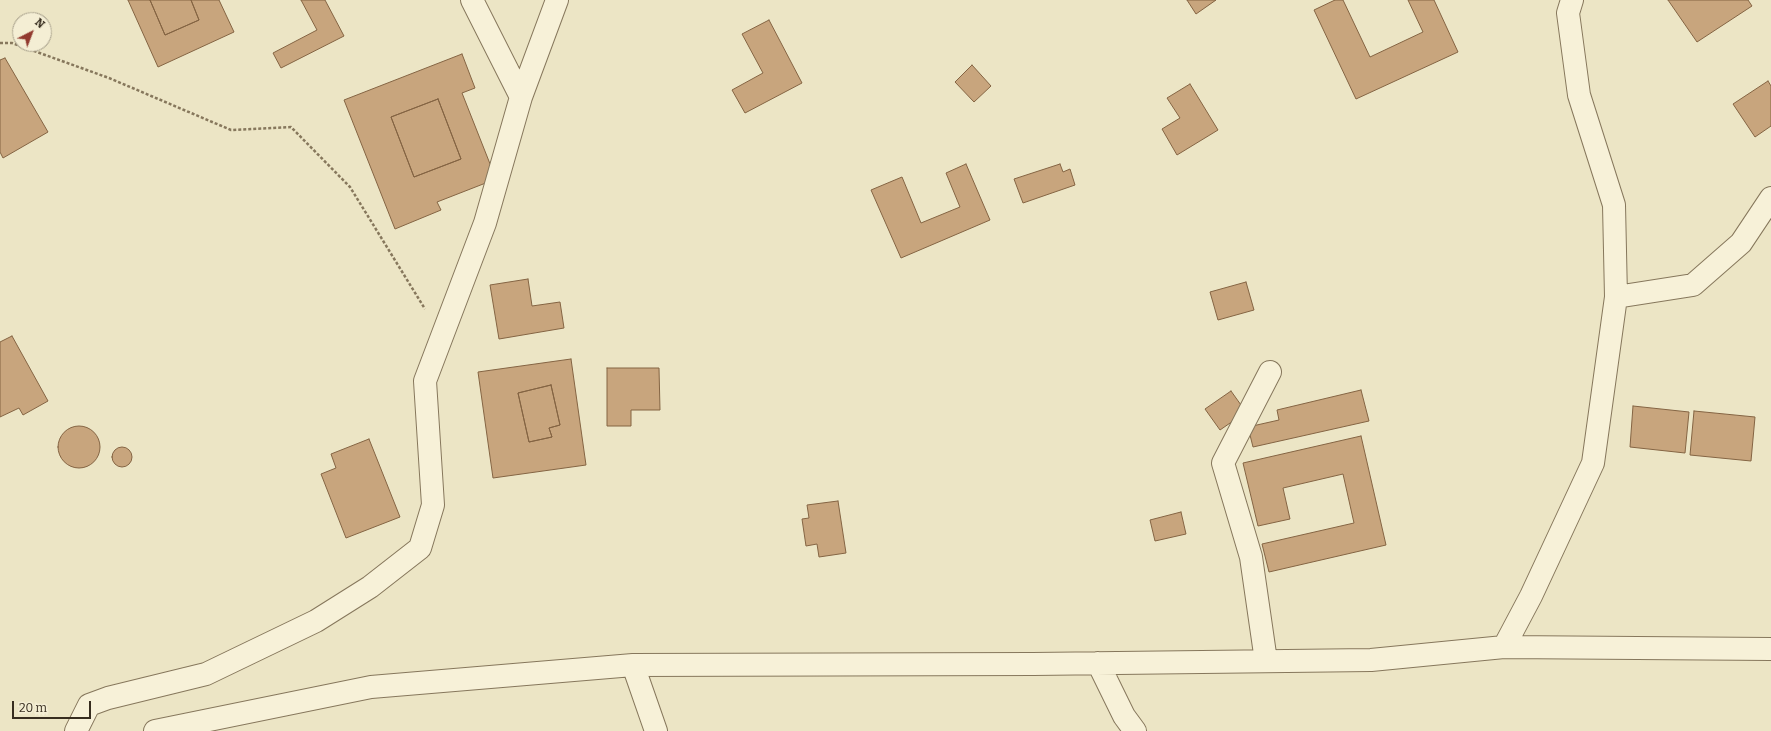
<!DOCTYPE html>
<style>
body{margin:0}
#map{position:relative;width:1771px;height:731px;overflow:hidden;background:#ece5c5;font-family:Bitter,serif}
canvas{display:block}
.north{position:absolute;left:12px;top:12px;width:40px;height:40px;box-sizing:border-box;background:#f4eed4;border:1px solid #a8a18c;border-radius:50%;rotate:42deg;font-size:11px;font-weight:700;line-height:16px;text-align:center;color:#372d1f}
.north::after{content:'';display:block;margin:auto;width:14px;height:18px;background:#923a2f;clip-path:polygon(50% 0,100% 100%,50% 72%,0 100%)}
.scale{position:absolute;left:12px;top:701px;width:79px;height:18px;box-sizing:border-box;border:2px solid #372d1f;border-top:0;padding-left:5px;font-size:12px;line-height:14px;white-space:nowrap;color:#372d1f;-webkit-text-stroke:3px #f4eed4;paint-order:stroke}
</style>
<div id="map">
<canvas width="1771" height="731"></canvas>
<div class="north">N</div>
<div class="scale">20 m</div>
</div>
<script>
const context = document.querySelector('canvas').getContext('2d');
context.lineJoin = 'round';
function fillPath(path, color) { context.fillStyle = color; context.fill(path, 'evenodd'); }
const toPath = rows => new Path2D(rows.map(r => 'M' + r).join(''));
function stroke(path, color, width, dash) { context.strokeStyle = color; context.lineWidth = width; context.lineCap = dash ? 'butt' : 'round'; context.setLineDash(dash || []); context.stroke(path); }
const building = toPath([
 [128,0,150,0,165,35,199,20,191,0,219,0,234,32,158,67,128,0],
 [150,0,191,0,199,20,165,35,150,0],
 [301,0,325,0,344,36,281,68,273,53,317,30,301,0],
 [1187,0,1216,0,1196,14,1187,0],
 [1335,0,1343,0,1370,57,1423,32,1408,0,1434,0,1458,52,1356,99,1314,10,1335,0],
 [1668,0,1748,0,1752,6,1697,42,1668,0],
 [769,20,802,83,745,113,732,90,763,73,742,34,769,20],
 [462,54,475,88,462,93,496,179,437,202,441,210,395,229,344,100,462,54],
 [438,99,461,159,414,177,391,117,438,99],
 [5,58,48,132,3,158,0,152,0,60,5,58],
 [972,65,991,86,974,102,955,82,972,65],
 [1768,81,1771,86,1771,126,1755,137,1733,104,1768,81],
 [1190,84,1218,130,1177,155,1162,129,1180,118,1167,98,1190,84],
 [438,99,461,159,414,177,391,117,438,99],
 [966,164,990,220,901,258,871,190,902,177,921,223,960,207,946,173,966,164],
 [1060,164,1063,172,1070,169,1075,185,1023,203,1014,179,1060,164],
 [528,279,532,306,560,302,564,328,499,339,490,285,528,279],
 [1246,282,1254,310,1218,320,1210,292,1246,282],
 [12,336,48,401,23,415,19,408,0,417,0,342,12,336],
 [571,359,586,465,493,478,478,372,571,359],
 [551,385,560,425,549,428,552,437,529,442,518,393,551,385],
 [607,368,659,368,660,410,631,410,631,426,607,426,607,368],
 [551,385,560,425,549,428,552,437,529,442,518,393,551,385],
 [1361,390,1369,421,1253,447,1248,427,1279,420,1277,410,1361,390],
 [1231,391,1246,412,1220,430,1205,409,1231,391],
 [1633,406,1689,412,1685,453,1630,447,1633,406],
 [1694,411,1755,417,1751,461,1690,455,1694,411],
 '58 447a21 21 0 1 1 42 0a21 21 0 1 1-42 0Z',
 [1361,436,1386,545,1269,572,1262,544,1354,523,1343,474,1283,488,1290,519,1258,526,1243,463,1361,436],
 [369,439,400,517,346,538,321,474,336,468,331,454,369,439],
 '112 457a10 10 0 1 1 20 0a10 10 0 1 1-20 0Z',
 [838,501,846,553,819,557,817,544,806,546,802,519,809,518,807,505,838,501],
 [1181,512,1186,534,1155,541,1150,520,1181,512]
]);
const path = toPath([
 [0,43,12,43,109,78,231,130,291,127,350,187,425,309]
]);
const minor = toPath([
 [472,0,521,97],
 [1616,297,1693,285,1741,243,1771,198],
 [1504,647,1531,596,1593,463,1616,297,1614,205,1579,95,1568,13,1572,0],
 [1266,661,1251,557,1223,463,1270,372],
 [1098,663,1124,716,1135,731],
 [633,665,656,731],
 [76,731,89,705,108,698,206,674,316,621,370,587,420,548,433,505,425,381,485,223,521,97,557,0],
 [155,731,371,687,633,665,1033,664,1371,660,1504,647,1771,649]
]);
fillPath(building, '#c8a57d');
stroke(building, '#846443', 1);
stroke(minor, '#86775c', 24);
stroke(path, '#86775c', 2.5, [3, 2]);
stroke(minor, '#f7f1d8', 22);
</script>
